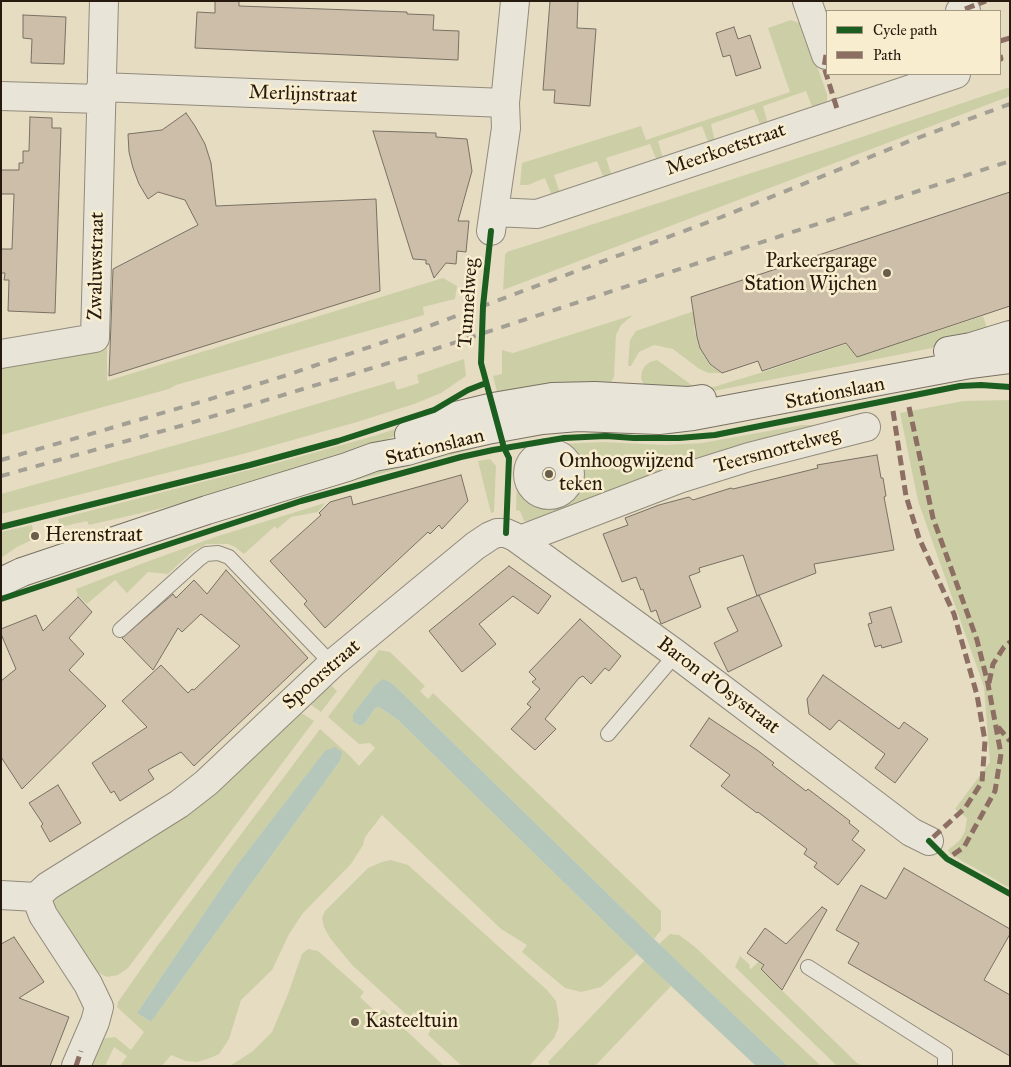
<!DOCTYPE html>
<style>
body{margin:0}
#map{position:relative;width:1011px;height:1067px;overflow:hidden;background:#e5dcc2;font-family:"IM FELL Great Primer",serif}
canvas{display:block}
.frame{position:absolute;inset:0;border:2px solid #26190d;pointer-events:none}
.legend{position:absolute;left:826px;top:10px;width:175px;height:65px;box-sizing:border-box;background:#f8edce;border:1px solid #a49881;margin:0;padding:6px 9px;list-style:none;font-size:15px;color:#26190d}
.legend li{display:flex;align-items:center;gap:10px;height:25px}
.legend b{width:25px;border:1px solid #a49881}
</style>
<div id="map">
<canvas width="1011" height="1067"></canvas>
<div class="frame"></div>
<ul class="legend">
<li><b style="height:6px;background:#1b5e20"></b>Cycle path</li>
<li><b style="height:6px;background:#8d6e63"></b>Path</li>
</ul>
</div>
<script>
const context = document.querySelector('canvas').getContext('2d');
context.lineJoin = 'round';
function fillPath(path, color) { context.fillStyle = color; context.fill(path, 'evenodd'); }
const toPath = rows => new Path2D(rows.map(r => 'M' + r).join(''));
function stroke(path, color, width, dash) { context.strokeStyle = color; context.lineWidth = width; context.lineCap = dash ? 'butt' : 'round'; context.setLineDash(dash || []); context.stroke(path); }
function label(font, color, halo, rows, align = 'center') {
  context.font = font + ' "IM FELL Great Primer",serif'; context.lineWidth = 5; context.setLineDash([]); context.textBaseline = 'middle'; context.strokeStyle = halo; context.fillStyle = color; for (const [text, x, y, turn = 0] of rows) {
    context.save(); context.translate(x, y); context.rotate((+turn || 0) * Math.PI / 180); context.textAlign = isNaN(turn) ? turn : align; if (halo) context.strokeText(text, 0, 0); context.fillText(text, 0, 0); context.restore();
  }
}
const green = toPath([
 [791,20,802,24,827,94,827,101,825,104,813,109,806,91,763,106,768,124,761,127,754,109,711,124,715,142,709,144,702,126,658,141,663,159,657,161,650,144,606,158,612,176,604,179,597,161,554,175,560,193,552,196,545,178,528,185,520,185,522,163,641,126,646,140,790,92,768,28],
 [1010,87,1010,96,503,290,505,255,507,252,835,146],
 [443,278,457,286,455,299,423,307,424,315,176,385,169,389,1,435,1,364,107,341,107,381],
 [697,310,694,329,699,347,709,364,721,373,708,373,698,368,673,349,654,345,639,352,631,366,628,366,630,340,636,331],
 [633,315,621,325,616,335,614,377,610,384,499,400,493,376,502,374,502,350,513,353],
 [983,316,989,334,963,342,698,394,645,388,641,378,642,371,645,366,650,362,657,360,700,391,760,373,846,344,857,357],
 [464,359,466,376,441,393,414,404,357,422,243,454,1,514,1,494,226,431,394,381,397,390,419,383,417,375],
 [470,397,472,400,386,440,349,454,213,495,163,508,89,525,87,521,60,527,58,519,280,462,374,436,414,423],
 [1010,400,1010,888,950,854,948,850,960,840,965,831,967,818,955,809,990,762,984,687,918,501,900,413,963,401],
 [802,425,823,425,532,521,524,521,520,511,516,510,517,482,522,492,529,500,539,505,550,507,561,505,570,499,577,492,581,482,582,471,580,461,574,452,563,444,601,442,665,445,702,443],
 [486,436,488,445,338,485,338,483],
 [490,459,496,466,494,512,491,513,478,461],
 [325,503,318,512,291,517,277,529,275,526,244,554,235,547,228,544,207,544,193,551,168,574,148,572,127,593,115,580,87,604,78,596,76,589,149,561,218,536],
 [32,525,34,539,17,547,1,558,1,532],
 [379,650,390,652,425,686,420,691,428,699,433,693,661,911,661,930,654,939,393,684,383,680,375,685,353,714,353,722,360,726,365,723,375,708,379,707,398,720,637,954,601,987,581,992,565,988,522,952,527,945,501,929,382,815,365,837,363,845,351,864,303,913,289,934,272,970,241,1000,229,1039,219,1054,210,1058,197,1062,186,1061,171,1055,162,1066,120,1066,127,1056,114,1047,105,1066,85,1066,99,1039,115,1037,131,1050,144,1032,117,1007,118,1002,155,949,320,729,350,756,359,766,375,748,370,743,359,744,328,717],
 [325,752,340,761,151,1022,137,1013,236,866],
 [328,682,337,691,321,712,307,702],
 [293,713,303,714,314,721,128,968,118,975,107,977,91,969,50,902,52,898],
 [391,860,408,865,547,990,556,1001,559,1019,558,1029,554,1038,529,1066,462,1066,428,1035,431,1029,414,1012,409,1017,352,965,330,938,324,927,322,918,325,911,368,868,382,862],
 [670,934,679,935,695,947,821,1066,788,1066,659,944],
 [308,949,318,951,364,992,360,997,378,1014,383,1009,444,1066,230,1066,253,1051,272,1032,288,994,302,954],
 [768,952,772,956,760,969,857,1063,863,1066,837,1066,735,967,740,956,750,965,749,967,751,969],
 [645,960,671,986,595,1066,551,1066,548,1062]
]);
const water = toPath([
 [383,679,393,684,654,939,788,1066,756,1066,637,954,398,720,379,707,375,708,365,723,360,726,353,722,353,714,375,685],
 [335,747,342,752,340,761,151,1022,137,1013,236,866,325,751]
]);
const building = toPath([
 [215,1,239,1,239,6,407,12,407,14,434,15,433,30,459,31,458,60,195,48,197,12,215,13,215,1],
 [550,1,578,1,577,28,596,29,590,106,554,103,555,90,543,90,550,1],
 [23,15,66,17,64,64,31,63,32,39,23,38,23,15],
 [734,27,738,39,750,35,761,68,736,76,730,55,723,57,716,33,734,27],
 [186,113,195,126,205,144,211,163,216,206,376,199,380,291,109,376,113,269,198,225,185,200,158,192,148,199,139,184,133,168,129,152,128,134,162,130,186,113],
 [30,117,52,118,52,128,61,128,55,313,8,311,9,280,4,280,5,273,1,273,1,249,12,249,14,194,1,194,1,170,19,170,19,163,23,163,23,151,29,151,30,117],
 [373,131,436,133,436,137,467,139,472,171,458,221,469,221,466,252,457,251,456,264,446,263,434,278,429,264,426,264,426,260,413,259,373,131],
 [1010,192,1010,306,857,357,846,343,762,371,758,361,722,373,710,364,700,348,697,337,691,297,1010,192],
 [877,455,881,478,883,478,886,496,884,497,894,550,814,564,816,573,757,596,743,555,699,568,700,572,689,576,701,607,661,624,656,610,651,612,643,589,641,590,636,577,622,582,603,534,628,525,625,518,659,505,689,497,693,500,731,488,733,489,818,468,817,465,877,455],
 [461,475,468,501,442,529,439,525,430,534,428,532,325,628,304,604,307,601,270,561,321,515,319,513,330,502,351,496,353,505,461,475],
 [509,566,551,596,538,614,513,596,479,624,496,644,462,672,429,631,509,566],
 [226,570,308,658,194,766,181,752,148,770,154,779,120,801,114,791,111,793,92,763,147,727,122,701,161,665,188,693,192,689,194,690,240,646,201,614,182,632,178,628,153,670,122,638,173,594,176,598,194,580,207,594,226,570],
 [759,595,782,646,728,672,714,643,738,631,727,608,759,595],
 [78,597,92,612,69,638,84,654,69,670,106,706,22,789,1,757,1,681,16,669,1,634,1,629,36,615,43,631,78,597],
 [891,607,902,642,882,648,881,645,875,647,868,624,872,623,869,613,891,607],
 [580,619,621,656,609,671,605,668,591,684,583,676,579,678,545,719,556,729,535,750,511,729,531,707,527,704,540,689,532,682,536,679,529,672,580,619],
 [823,675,899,729,904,722,928,739,895,783,875,768,885,754,839,720,830,730,809,714,807,699,823,675],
 [709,718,757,750,774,763,772,765,806,791,808,789,850,821,849,823,859,831,852,840,865,850,838,885,814,867,817,863,804,854,807,849,758,812,757,813,721,786,730,775,690,746,709,718],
 [58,785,81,823,50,842,41,826,43,824,29,803,58,785],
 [904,868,1010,929,1010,934,984,980,1010,995,1010,1056,848,963,859,943,836,930,861,885,886,899,904,868],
 [822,907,827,910,782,990,761,969,764,965,747,953,765,928,786,944,822,907],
 [14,937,44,982,19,998,69,1017,50,1066,1,1066,1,944,14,937]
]);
const lane = toPath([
 [120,630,199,559,206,554,218,553,229,557,332,664],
 [608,734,676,654],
 [808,967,945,1054,945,1066]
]);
const street = toPath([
 [807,1,826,55,827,54],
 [960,11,965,9,966,11],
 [101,87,505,103],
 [1,96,100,99],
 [495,212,537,214,956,74],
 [491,231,506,128,505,103,515,1],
 [1,354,95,338,104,1],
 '528 474a21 21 0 1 1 42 0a21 21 0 1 1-42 0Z',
 [520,540,679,479,749,457,866,427],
 [1,895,36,897,48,886,179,804,206,783,332,664,475,546,490,536,497,533,506,533,515,537,676,654,911,832,929,841],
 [36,897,43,915,88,984,99,1007,95,1022,76,1066]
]);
const secondary = toPath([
 [948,351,971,347,1010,335],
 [409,435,430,424,455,416,493,407,552,397,595,396,688,401,702,399],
 [1,582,22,572,207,510,347,467,374,457,407,451,447,439,487,430,542,420,578,417,659,420,693,416,970,364,1010,359]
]);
const rail = toPath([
 [1,460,207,400,284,376,405,335,719,218,912,140,1010,104],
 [1,476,184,425,435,349,1010,161]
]);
const quiet = toPath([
 [965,9,986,1],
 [1000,41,1010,38],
 [826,55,824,67,838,112],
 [1000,55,1001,59,1000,60],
 [909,407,933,518,977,640,988,684,1001,754,995,791,964,847,947,859],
 [893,411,906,496,919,538,954,614,977,695,985,741,982,782,965,808,929,841],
 [989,683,993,664,1004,647,1010,642],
 [998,727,1010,741],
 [76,1066,81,1051]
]);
const cycleway = toPath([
 [491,231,483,306,481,363,504,448,509,458,506,533],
 [1,527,250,465,338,441,434,410,468,390,486,383],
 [1,599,301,501,461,457,493,450,564,438,606,436,634,438,679,438,715,435,960,386,981,385,1010,387],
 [929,841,947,859,1010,894]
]);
const markers = [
 [887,273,5,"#695d4c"],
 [549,474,5,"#695d4c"],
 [35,536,5,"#695d4c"],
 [355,1022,5,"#695d4c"]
];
const streetNames = [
 ["Merlijnstraat",303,95,2],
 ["Meerkoetstraat",726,150,-19],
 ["Zwaluwstraat",97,266,-89],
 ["Tunnelweg",469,303,-86],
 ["Stationslaan",835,394,-11],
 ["Stationslaan",435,448,-14],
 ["Teersmortelweg",777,451,-15],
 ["Spoorstraat",322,675,-41],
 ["Baron d'Osystraat",718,686,37]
];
const poiNames = [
 ["Parkeergarage",877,262,"right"],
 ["Station Wijchen",877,285,"right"],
 ["Omhoogwijzend",559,462],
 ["teken",559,485],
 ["Herenstraat",45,536],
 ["Kasteeltuin",365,1022]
];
fillPath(green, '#cccfa6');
fillPath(water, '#b5c6bb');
fillPath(building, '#ccbea9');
stroke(building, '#787163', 1);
stroke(lane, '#928b7c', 16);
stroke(street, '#928b7c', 30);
stroke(secondary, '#787163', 30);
stroke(lane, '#e9e4d8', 14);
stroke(street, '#e9e4d8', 28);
stroke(secondary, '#e9e4d8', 28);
stroke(rail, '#a49f94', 4, [9, 9]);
stroke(quiet, '#8d6e63', 5, [10, 5]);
stroke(cycleway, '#1b5e20', 6);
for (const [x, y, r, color] of markers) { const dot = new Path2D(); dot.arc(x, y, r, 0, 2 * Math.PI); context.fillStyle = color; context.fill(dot); stroke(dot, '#f8edce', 2); }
label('20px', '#26190d', '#f8edce', streetNames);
label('20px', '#26190d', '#f8edce', poiNames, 'left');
</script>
